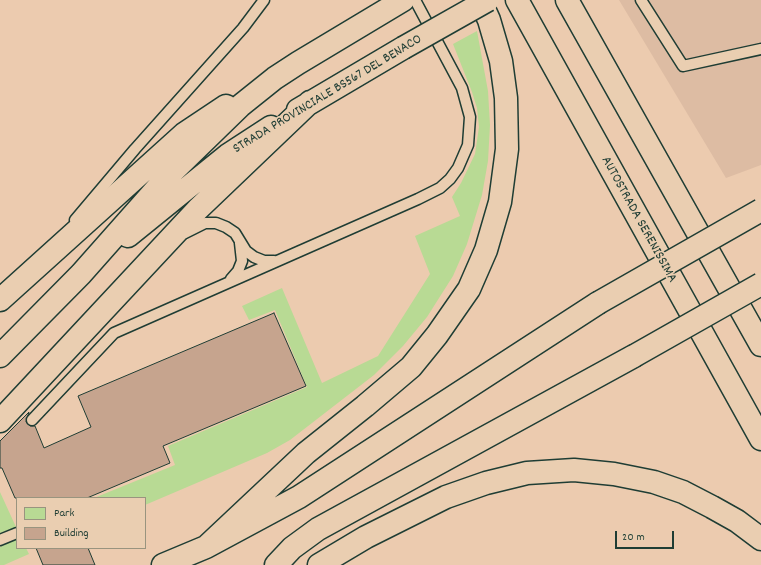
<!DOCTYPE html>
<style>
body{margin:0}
#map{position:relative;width:761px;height:565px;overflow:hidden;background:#eccbaf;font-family:Dekko,sans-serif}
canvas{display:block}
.legend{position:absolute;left:16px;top:497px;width:130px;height:52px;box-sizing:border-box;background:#eaceb1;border:1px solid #99947f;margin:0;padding:5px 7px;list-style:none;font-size:12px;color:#1f3d34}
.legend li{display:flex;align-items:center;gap:8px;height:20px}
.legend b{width:20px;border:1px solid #99947f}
.scale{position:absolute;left:615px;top:531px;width:59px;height:18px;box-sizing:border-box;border:2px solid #1f3d34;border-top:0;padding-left:5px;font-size:12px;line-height:14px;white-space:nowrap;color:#1f3d34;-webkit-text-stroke:3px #eaceb1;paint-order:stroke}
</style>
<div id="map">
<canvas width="761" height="565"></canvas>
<ul class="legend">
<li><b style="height:11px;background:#b8da94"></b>Park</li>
<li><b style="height:11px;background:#c6a48e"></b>Building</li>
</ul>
<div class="scale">20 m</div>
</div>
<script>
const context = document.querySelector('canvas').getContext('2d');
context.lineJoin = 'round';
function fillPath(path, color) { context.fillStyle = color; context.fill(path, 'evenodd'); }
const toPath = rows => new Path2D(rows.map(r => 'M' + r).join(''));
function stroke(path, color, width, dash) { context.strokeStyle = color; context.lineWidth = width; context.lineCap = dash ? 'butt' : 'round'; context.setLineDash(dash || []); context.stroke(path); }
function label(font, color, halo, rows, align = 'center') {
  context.font = font + ' Dekko,sans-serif'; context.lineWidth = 3.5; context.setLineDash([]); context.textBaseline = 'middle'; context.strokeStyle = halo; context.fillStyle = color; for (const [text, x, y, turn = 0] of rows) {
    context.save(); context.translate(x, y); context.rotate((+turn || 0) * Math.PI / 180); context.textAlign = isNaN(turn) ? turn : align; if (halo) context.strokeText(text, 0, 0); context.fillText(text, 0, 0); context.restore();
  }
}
const built = toPath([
 [619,0,761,0,761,165,726,178]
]);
const green = toPath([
 [477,31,488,91,490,125,488,161,482,195,467,244,453,276,427,317,403,346,374,375,290,440,267,453,145,505,145,498,94,498,175,465,168,446,307,387,275,310,249,320,242,306,282,288,322,383,378,356,430,274,415,236,460,216,452,197,461,183,475,154,479,127,477,108,472,92,453,44],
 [0,492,16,527,0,533],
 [17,539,17,548,26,548,29,554,4,565,0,565,0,547]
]);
const building = toPath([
 [274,313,306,386,163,446,170,463,87,498,15,498,2,468,0,468,0,441,29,412,26,422,30,426,35,426,44,448,91,427,78,396,274,313],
 [36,548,88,548,95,565,43,565,36,548]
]);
const lane = toPath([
 [641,0,683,66,761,49],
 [75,220,135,149,243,28,264,0],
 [185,233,205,223,216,223,226,227,235,233,246,251,254,257,264,261,274,261],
 [231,279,238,271,242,261,240,243],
 [32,420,114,333,418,199,440,188,450,179,458,168,468,145,470,117,462,88,415,0],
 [0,540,17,533]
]);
const highway = toPath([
 [517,0,761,439],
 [567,0,761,345],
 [298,110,403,48],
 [128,236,228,155,271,127],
 [0,300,184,134,226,106],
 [0,356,81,274,166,178,240,106,275,78,298,63,403,0],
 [0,421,198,209,310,102],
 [206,547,306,453,365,406,411,367,437,335,469,289,486,250,500,202,507,149,506,98,501,61,489,20,480,0],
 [163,565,206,547,299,497,598,303],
 [276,565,292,548,318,529,634,356],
 [319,565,366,537,446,497,486,483,527,473,574,470,614,474,654,482,683,492,712,507,737,521,761,539]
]);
const highwayBridge = toPath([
 [403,48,488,0],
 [598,303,761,210],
 [634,356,761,284]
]);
const streetNames = [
 ["STRADA PROVINCIALE BS567 DEL BENACO",328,95,-31],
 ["AUTOSTRADA SERENISSIMA",638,220,61]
];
fillPath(built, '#ddbca3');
fillPath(green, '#b8da94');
fillPath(building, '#c6a48e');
stroke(building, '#1f3d34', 1);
stroke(lane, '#1f3d34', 13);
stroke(highway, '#1f3d34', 25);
stroke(lane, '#eaceb1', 10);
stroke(highway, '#eaceb1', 22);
stroke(highwayBridge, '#1f3d34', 25, []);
stroke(highwayBridge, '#eaceb1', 22);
label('14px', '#1f3d34', '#eaceb1', streetNames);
</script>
